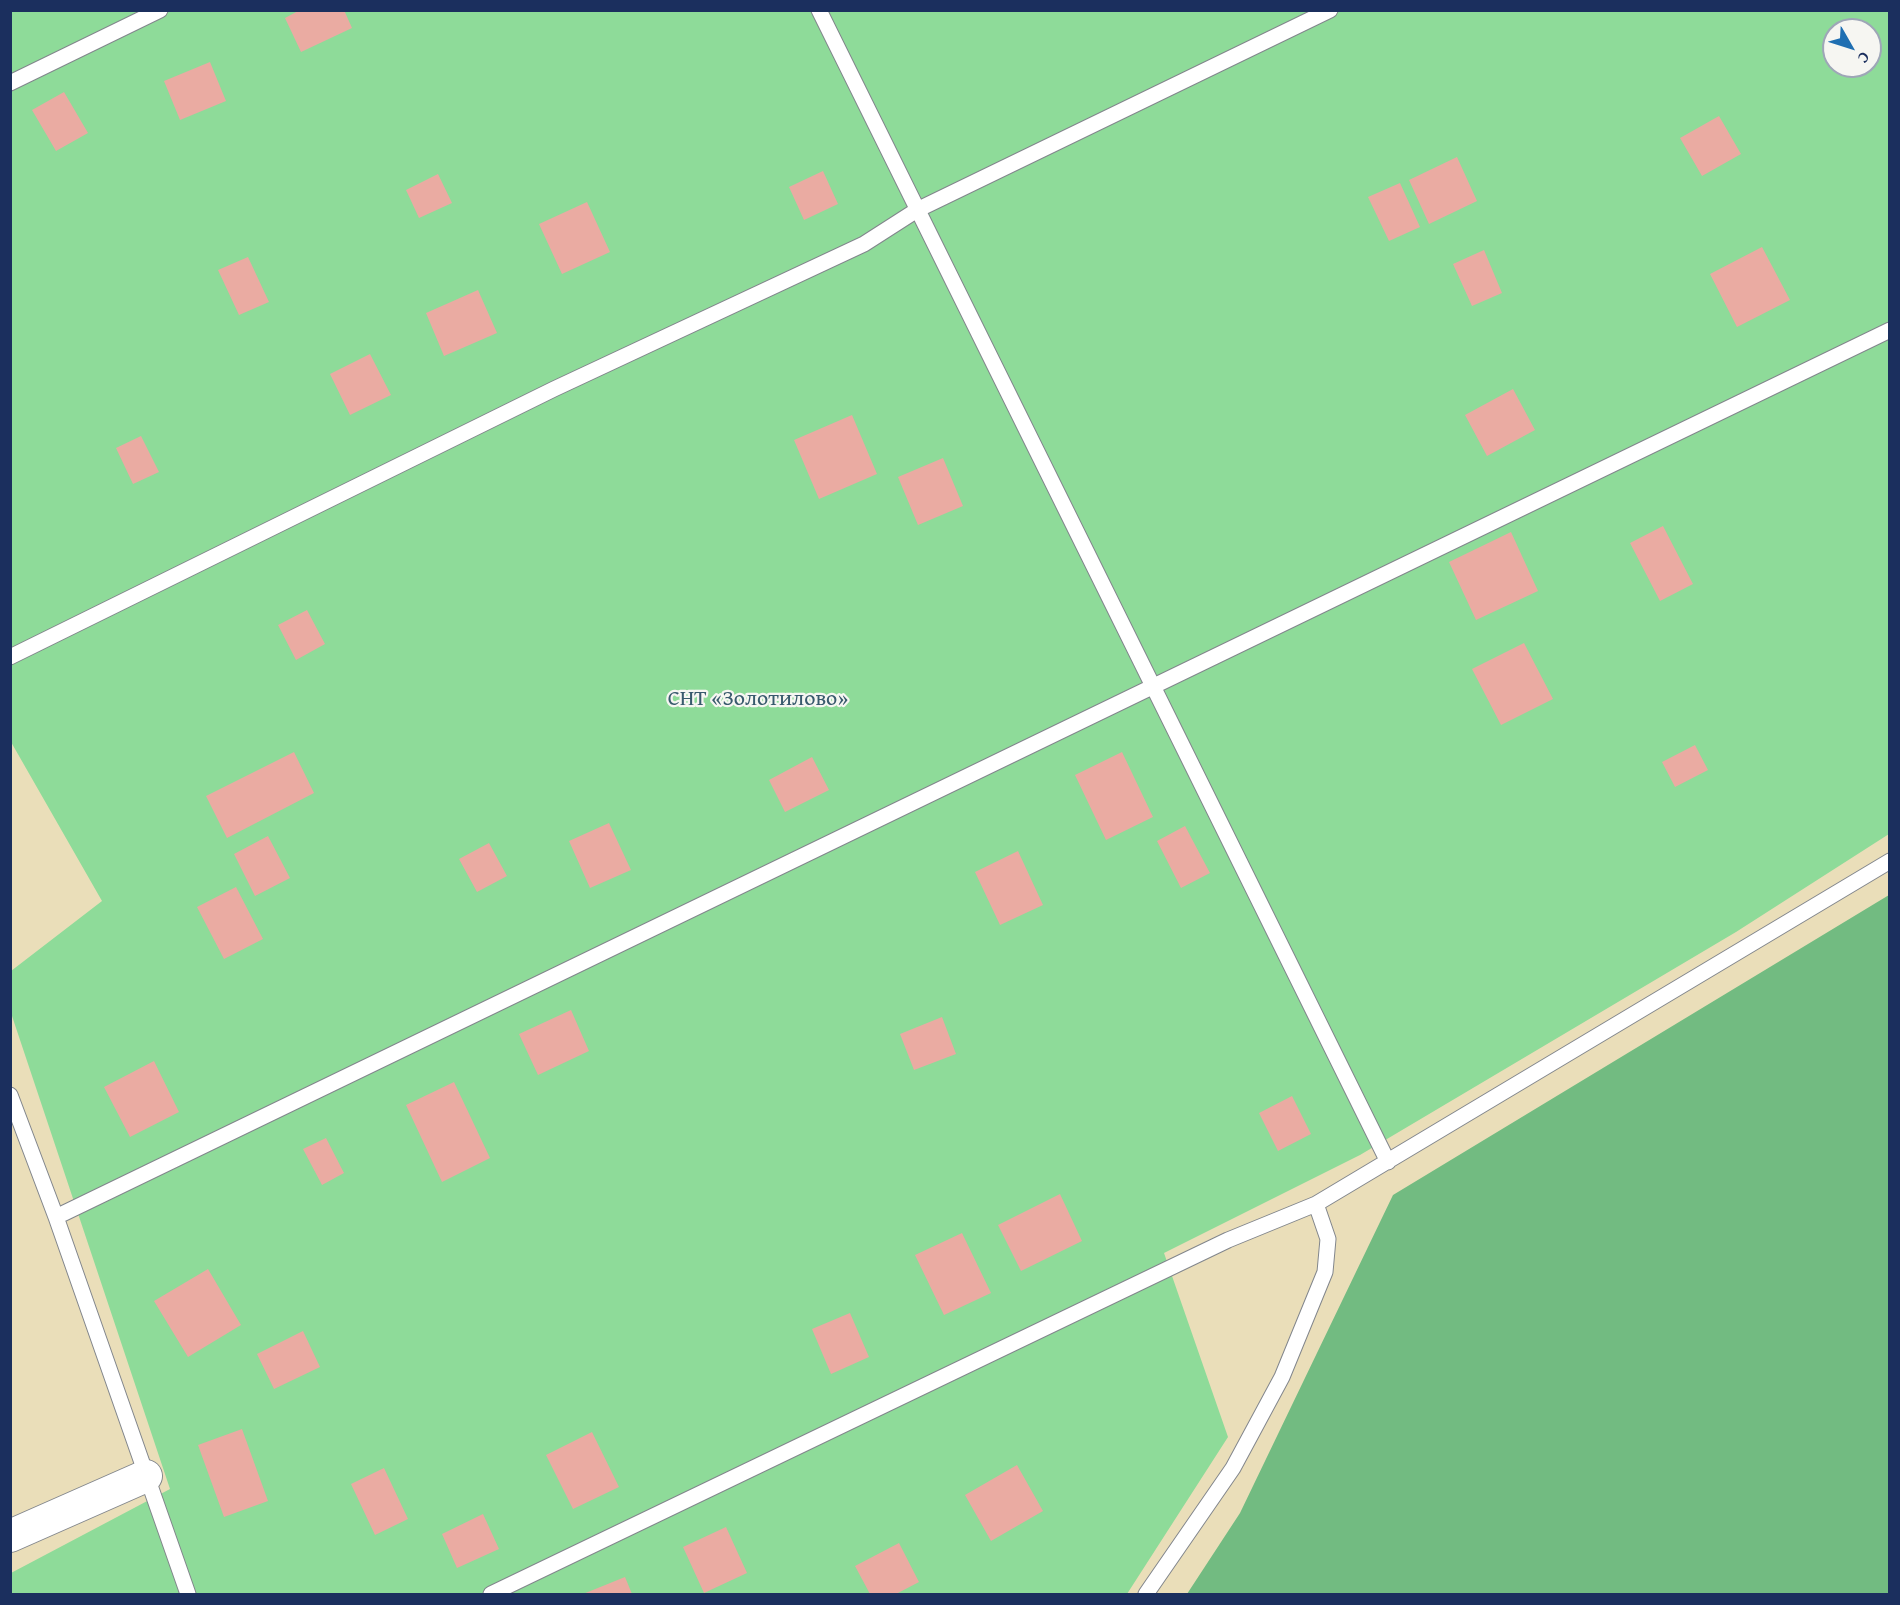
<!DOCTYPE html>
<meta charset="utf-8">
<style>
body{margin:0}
#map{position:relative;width:1900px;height:1605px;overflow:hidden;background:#eadeb9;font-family:"Gentium Book Plus",serif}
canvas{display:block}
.frame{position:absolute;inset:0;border:12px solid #1b2f5e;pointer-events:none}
.north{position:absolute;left:1822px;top:18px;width:60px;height:60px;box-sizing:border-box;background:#f6f6f2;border:2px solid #9ea6b7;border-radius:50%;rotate:129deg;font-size:16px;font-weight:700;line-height:24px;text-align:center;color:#1b2f5e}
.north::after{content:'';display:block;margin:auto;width:21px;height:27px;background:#1f6fb2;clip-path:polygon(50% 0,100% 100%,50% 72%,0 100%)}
</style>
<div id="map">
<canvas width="1900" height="1605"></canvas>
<div class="frame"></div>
<div class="north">С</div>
</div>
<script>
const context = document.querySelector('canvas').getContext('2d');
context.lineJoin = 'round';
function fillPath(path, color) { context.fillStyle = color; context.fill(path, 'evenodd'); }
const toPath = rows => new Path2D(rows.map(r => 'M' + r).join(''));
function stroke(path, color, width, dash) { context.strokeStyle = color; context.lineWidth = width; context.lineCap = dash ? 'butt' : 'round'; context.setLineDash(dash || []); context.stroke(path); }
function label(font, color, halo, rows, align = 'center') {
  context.font = font + ' "Gentium Book Plus",serif'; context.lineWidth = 4.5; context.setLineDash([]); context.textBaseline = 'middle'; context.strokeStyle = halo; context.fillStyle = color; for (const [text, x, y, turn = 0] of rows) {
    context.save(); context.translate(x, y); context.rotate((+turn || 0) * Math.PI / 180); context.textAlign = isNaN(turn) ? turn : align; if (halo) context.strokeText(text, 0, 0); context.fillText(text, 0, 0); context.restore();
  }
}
const green = toPath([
 [11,11,1889,11,1889,834,1736,932,1360,1155,1164,1253,1228,1437,1127,1594,11,1594,11,1573,170,1489,11,1013,11,971,102,901,11,742],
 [1834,30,1870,30,1870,66,1834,66]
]);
const forest = toPath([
 [1889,895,1889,1594,1187,1594,1240,1513,1393,1195]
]);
const building = toPath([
 [300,10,344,10,352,28,301,52,285,18],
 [210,62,226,101,180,120,164,81],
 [64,92,88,133,56,151,32,110],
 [1719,116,1741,154,1702,176,1680,138],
 [1457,157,1477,201,1429,224,1409,180],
 [823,171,838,204,804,220,789,187],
 [438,174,452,203,419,218,406,190],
 [1400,183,1420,227,1389,241,1368,197],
 [587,202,610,252,562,274,539,224],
 [1762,247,1790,300,1737,327,1710,274],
 [1484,250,1502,293,1472,306,1453,264],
 [248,257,269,302,239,315,218,270],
 [478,290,497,333,444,356,426,313],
 [370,354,391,395,350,415,330,374],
 [1513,389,1535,430,1487,456,1465,415],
 [852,415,877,474,819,499,794,440],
 [141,436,159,472,133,484,116,448],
 [943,458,963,506,918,525,898,477],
 [1663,526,1693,584,1660,601,1630,543],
 [1511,532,1538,591,1476,620,1449,562],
 [307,610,325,644,296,660,278,625],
 [1524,643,1553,699,1501,725,1472,669],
 [1695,745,1708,770,1675,787,1662,762],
 [294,752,314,793,227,838,206,796],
 [1122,752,1153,817,1106,840,1075,775],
 [812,757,829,790,785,812,769,780],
 [609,823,631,870,590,888,569,841],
 [1185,826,1210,873,1181,888,1157,841],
 [268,836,290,878,255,896,234,854],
 [489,843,507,876,477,892,459,859],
 [1018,851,1043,905,1000,925,975,872],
 [236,887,263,939,224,959,197,907],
 [571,1010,589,1051,538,1075,519,1034],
 [942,1017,956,1054,914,1070,900,1034],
 [154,1061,179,1112,130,1137,104,1087],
 [454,1082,490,1158,442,1182,406,1105],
 [1292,1096,1311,1134,1278,1151,1259,1113],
 [326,1138,344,1173,322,1185,303,1149],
 [1060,1194,1082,1241,1021,1271,998,1225],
 [962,1233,991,1293,944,1315,915,1255],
 [208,1269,241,1325,188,1357,154,1301],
 [850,1313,869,1357,831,1374,812,1329],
 [303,1331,320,1367,274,1389,257,1354],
 [242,1429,268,1501,224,1517,198,1445],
 [592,1432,619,1487,573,1509,546,1455],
 [1017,1465,1043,1511,991,1541,965,1495],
 [384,1468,408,1519,375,1535,351,1484],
 [483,1514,499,1549,457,1568,442,1534],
 [726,1527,747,1573,704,1593,683,1547],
 [899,1543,919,1582,896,1594,870,1594,855,1566],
 [625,1577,632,1594,583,1594]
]);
const service = toPath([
 [819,10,1388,1162],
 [10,83,160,10],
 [10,657,554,389,864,244,917,210,1330,10],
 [10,1095,56,1217,188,1594],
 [56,1217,1890,330],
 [491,1594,1228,1240,1316,1204,1890,861],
 [1146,1594,1233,1468,1282,1377,1325,1272,1328,1239,1316,1204]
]);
const minor = toPath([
 [10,1536,146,1476]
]);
const parkNames = [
 ["СНТ «Золотилово»",758,699]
];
fillPath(green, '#8edb99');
fillPath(forest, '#72bb81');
fillPath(building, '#eaaba2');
stroke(service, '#82868c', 17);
stroke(minor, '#82868c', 34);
stroke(service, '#fff', 15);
stroke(minor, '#fff', 32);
label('22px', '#385a6d', '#f6f6f2', parkNames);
</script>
